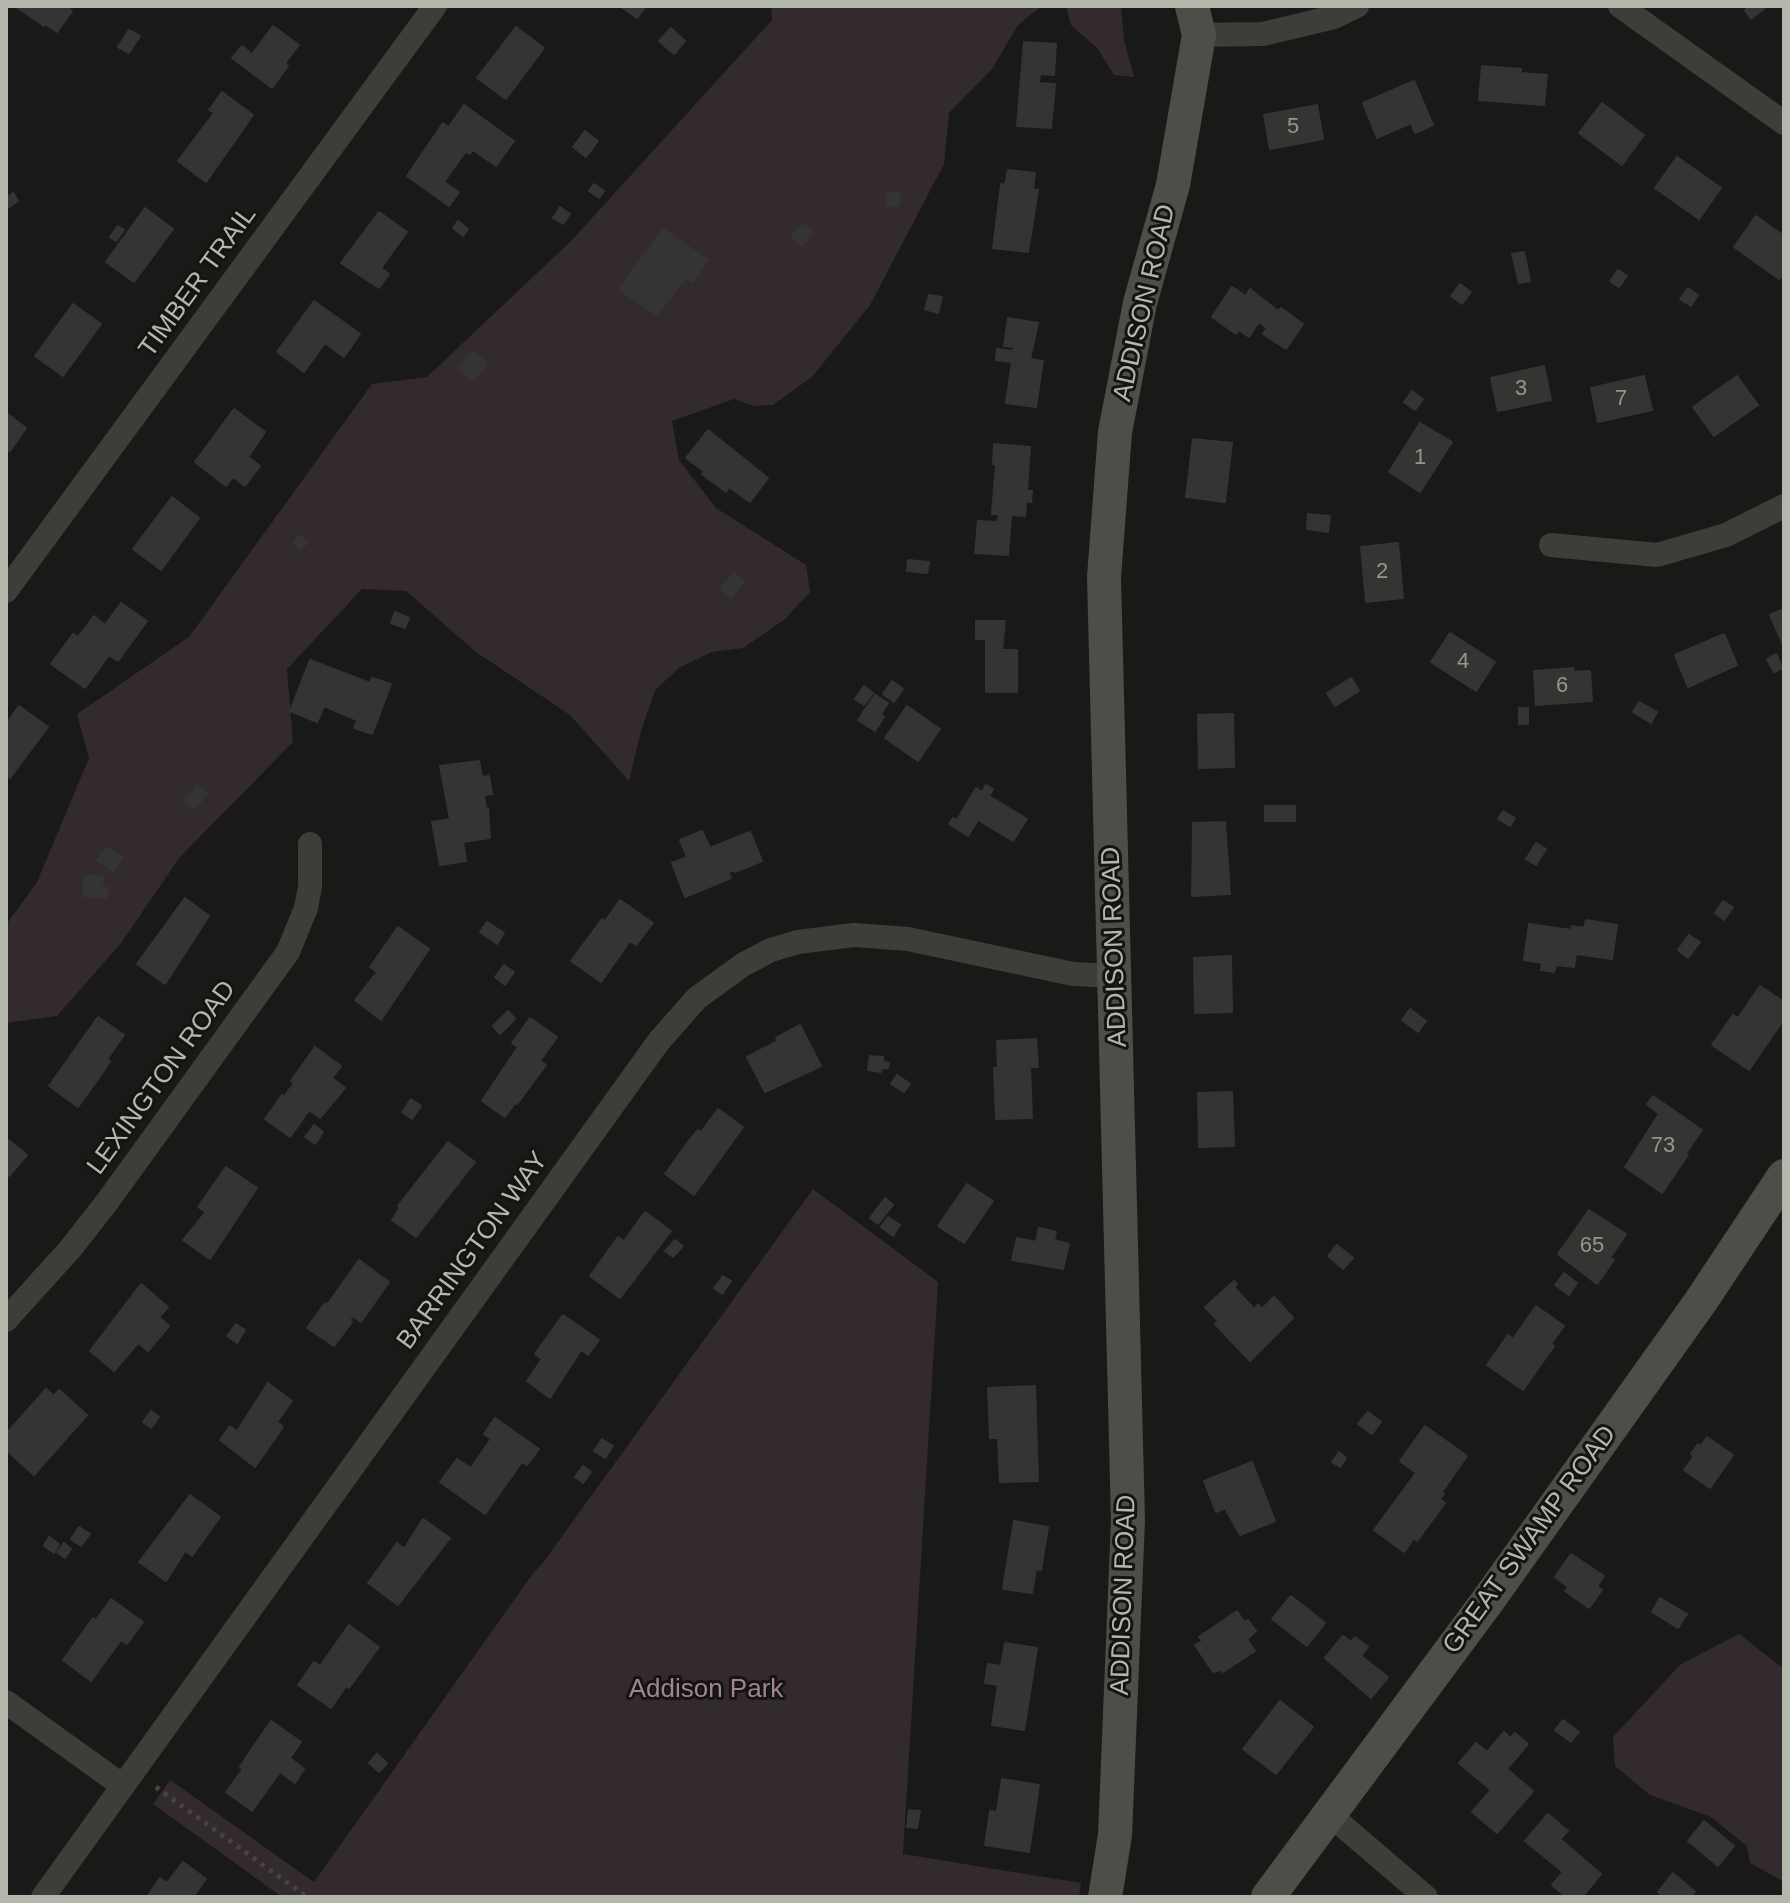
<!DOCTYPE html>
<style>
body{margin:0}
#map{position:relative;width:1790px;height:1903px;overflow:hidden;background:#191918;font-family:Helvetica,sans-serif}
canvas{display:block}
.frame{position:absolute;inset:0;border:8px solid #b4b8ac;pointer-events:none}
</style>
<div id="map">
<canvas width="1790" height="1903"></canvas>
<div class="frame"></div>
</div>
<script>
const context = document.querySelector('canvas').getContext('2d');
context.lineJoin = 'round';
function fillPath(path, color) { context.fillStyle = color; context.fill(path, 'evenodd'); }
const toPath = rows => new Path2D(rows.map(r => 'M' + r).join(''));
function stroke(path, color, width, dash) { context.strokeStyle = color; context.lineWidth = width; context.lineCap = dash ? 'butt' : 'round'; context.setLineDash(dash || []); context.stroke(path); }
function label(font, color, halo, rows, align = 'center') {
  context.font = font + ' Helvetica,sans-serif'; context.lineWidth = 6; context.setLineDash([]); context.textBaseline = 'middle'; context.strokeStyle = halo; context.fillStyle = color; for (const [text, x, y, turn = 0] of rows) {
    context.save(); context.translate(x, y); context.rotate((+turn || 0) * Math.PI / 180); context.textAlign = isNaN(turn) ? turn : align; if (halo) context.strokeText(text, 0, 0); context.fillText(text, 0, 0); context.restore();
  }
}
const green = toPath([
 [771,6,1042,6,1018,25,992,69,949,113,944,164,870,305,812,377,773,405,754,406,734,399,672,421,679,460,716,508,806,565,810,592,784,620,743,648,712,652,679,668,655,690,641,731,629,781,570,715,476,652,406,591,362,589,287,669,293,742,180,857,121,943,57,1016,6,1023,6,925,37,882,89,758,77,714,189,637,372,384,427,377,572,240,772,20],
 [1066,6,1121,6,1124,40,1134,77,1114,75,1097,48,1071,25],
 [813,1189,938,1282,903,1854,1081,1883,1079,1897,282,1897,153,1804,170,1780,314,1882,534,1572,542,1564],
 [1739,1634,1784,1669,1784,1882,1750,1863,1747,1846,1711,1817,1650,1795,1615,1766,1613,1737,1681,1664]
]);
const building = toPath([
 [15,6,65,6,72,11,57,32,45,24,44,26,15,6],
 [620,6,646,6,637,18,620,6],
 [1750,6,1762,6,1764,9,1751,19,1745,10,1750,6],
 [273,26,299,45,285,63,288,66,272,88,232,58,242,46,252,54,273,26],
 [516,27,544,48,506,99,477,78,516,27],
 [671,28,685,41,674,54,659,41,671,28],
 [129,30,140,36,129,53,118,47,129,30],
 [1024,42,1056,44,1054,75,1040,74,1039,83,1055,84,1051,128,1017,126,1024,42],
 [1482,66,1521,69,1521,73,1547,75,1544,105,1479,100,1482,66],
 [1414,81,1433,125,1415,133,1411,123,1377,138,1363,103,1414,81],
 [222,92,253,115,206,182,178,161,214,113,209,110,222,92],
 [1602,103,1644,135,1622,165,1579,133,1602,103],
 [464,105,514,141,496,166,473,150,470,154,466,151,444,182,459,192,449,206,407,176,443,123,449,127,464,105],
 [1317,105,1323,139,1270,149,1264,115,1317,105],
 [585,131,598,141,586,157,573,147,585,131],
 [1677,157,1721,188,1699,219,1655,188,1677,157],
 [1008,170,1035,173,1033,190,1038,190,1028,252,993,248,1001,184,1005,185,1008,170],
 [594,184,604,191,599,198,589,191,594,184],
 [888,192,900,194,899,206,886,205,888,192],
 [13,193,18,201,8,208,6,198,13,193],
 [560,207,570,214,563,224,553,218,560,207],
 [145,208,173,229,134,282,106,262,145,208],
 [379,212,407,232,381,268,389,274,379,288,341,263,379,212],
 [1756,216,1784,236,1784,273,1779,279,1734,247,1756,216],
 [458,221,468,229,463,236,453,228,458,221],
 [803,224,813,232,802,246,791,237,803,224],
 [118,226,124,230,116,241,110,237,118,226],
 [663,229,708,260,692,282,686,278,656,315,619,289,663,229],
 [1524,252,1530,281,1519,283,1512,254,1524,252],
 [1618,270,1627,276,1619,287,1610,281,1618,270],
 [1460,284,1471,292,1462,304,1451,296,1460,284],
 [1232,287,1246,296,1250,289,1278,311,1281,308,1303,324,1286,349,1263,334,1267,328,1259,322,1249,337,1239,330,1236,334,1212,317,1232,287],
 [1688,288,1698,295,1691,306,1680,299,1688,288],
 [929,295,942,297,938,313,925,309,929,295],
 [314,301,360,334,344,357,325,343,304,372,277,352,314,301],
 [73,304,101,324,63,376,35,356,73,304],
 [1008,318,1038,323,1030,359,1043,361,1036,407,1006,403,1012,362,996,360,997,349,1013,351,1014,347,1004,346,1008,318],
 [472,351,487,363,474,381,458,369,472,351],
 [1544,366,1551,400,1498,411,1491,378,1544,366],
 [1644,376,1652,410,1598,422,1591,388,1644,376],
 [1737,376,1758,405,1714,436,1693,407,1737,376],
 [1412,391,1423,399,1415,410,1404,402,1412,391],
 [234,409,265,432,248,457,260,466,245,486,233,477,226,486,195,462,234,409],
 [6,413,26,428,10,451,6,450,6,413],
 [1420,423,1452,442,1420,492,1389,472,1420,423],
 [708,430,768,478,750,502,729,487,726,492,702,474,704,471,686,458,708,430],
 [1193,439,1232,443,1225,502,1186,497,1193,439],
 [994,444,1030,447,1027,491,1032,491,1031,502,1026,501,1025,516,1011,515,1008,555,975,553,978,521,998,522,999,514,992,514,996,464,993,464,994,444],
 [172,497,199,518,161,570,133,549,172,497],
 [1308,514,1330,516,1328,532,1307,529,1308,514],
 [300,535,308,542,301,549,294,543,300,535],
 [1398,543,1403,598,1366,602,1361,547,1398,543],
 [908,560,929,562,927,573,907,571,908,560],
 [734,573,744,581,731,597,721,589,734,573],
 [121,603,147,621,118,661,109,655,85,688,51,664,73,634,78,637,94,616,105,625,121,603],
 [1784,609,1784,646,1770,615,1784,609],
 [395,612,409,618,405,628,391,623,395,612],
 [976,621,1005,621,1002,650,1017,650,1017,692,986,692,986,639,976,639,976,621],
 [1450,633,1495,662,1476,691,1431,662,1450,633],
 [1724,634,1737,665,1688,687,1675,655,1724,634],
 [1776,654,1782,668,1774,672,1767,659,1776,654],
 [310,660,370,683,372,678,391,684,372,734,354,728,357,720,324,706,317,722,290,711,310,660],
 [1574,668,1573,672,1590,671,1592,701,1536,705,1534,671,1574,668],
 [1351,678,1359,691,1335,706,1327,693,1351,678],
 [892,681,903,689,894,702,883,694,892,681],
 [864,686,873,693,864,705,855,699,864,686],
 [875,695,888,703,881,714,884,717,875,731,858,720,875,695],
 [1639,702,1657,712,1651,723,1633,712,1639,702],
 [19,706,48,727,10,778,6,775,6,724,19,706],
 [907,706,940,729,918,761,885,738,907,706],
 [1519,708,1528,708,1528,724,1519,724,1519,708],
 [1233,714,1234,767,1199,768,1198,715,1233,714],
 [479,761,482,777,489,776,492,794,484,795,486,809,488,808,490,838,463,842,466,861,440,865,432,822,450,819,440,766,479,761],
 [197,785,207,793,195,809,184,801,197,785],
 [986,785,993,789,989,796,1027,819,1013,841,978,820,968,836,949,824,953,818,957,820,976,788,982,792,986,785],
 [1265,806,1295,806,1295,821,1265,821,1265,806],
 [1503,811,1515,818,1510,826,1498,819,1503,811],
 [1225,822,1230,894,1192,896,1193,823,1225,822],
 [702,831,710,848,750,832,762,861,735,872,734,870,728,872,731,878,685,897,672,863,687,857,680,840,702,831],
 [1536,843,1546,849,1536,865,1526,859,1536,843],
 [106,847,123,858,113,871,97,860,106,847],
 [85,875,103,877,102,887,108,888,107,898,83,896,85,875],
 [185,898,209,916,165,984,137,964,185,898],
 [620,900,653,923,636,945,630,941,601,982,571,961,602,919,605,921,620,900],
 [1723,901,1733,907,1724,920,1715,913,1723,901],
 [1586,920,1617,925,1612,959,1576,954,1574,967,1556,965,1554,972,1541,970,1542,963,1524,960,1529,924,1571,930,1572,926,1584,928,1586,920],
 [487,922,504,933,497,944,480,932,487,922],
 [398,927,429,949,381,1020,355,1000,377,972,370,967,398,927],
 [1689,935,1700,942,1688,958,1678,950,1689,935],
 [1231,956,1232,1012,1195,1013,1194,958,1231,956],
 [504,965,514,972,505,985,495,977,504,965],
 [1760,986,1784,1002,1784,1019,1749,1070,1712,1045,1733,1015,1738,1018,1760,986],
 [1410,1009,1426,1021,1418,1032,1402,1020,1410,1009],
 [508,1011,515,1019,500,1034,493,1026,508,1011],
 [98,1017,124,1035,107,1059,110,1061,101,1075,78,1107,49,1086,98,1017],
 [530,1018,557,1037,540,1061,546,1065,517,1104,515,1103,505,1117,482,1101,518,1047,512,1043,530,1018],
 [800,1025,821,1066,765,1092,747,1057,778,1041,776,1038,800,1025],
 [1036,1039,1038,1067,1030,1067,1032,1118,996,1119,994,1068,998,1068,997,1041,1036,1039],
 [315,1047,341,1066,332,1078,345,1088,320,1118,310,1111,318,1098,290,1137,265,1119,282,1095,284,1097,294,1083,291,1081,315,1047],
 [870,1056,883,1057,883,1062,889,1063,888,1068,882,1068,881,1072,868,1070,870,1056],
 [897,1075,910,1084,904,1092,891,1084,897,1075],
 [1232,1092,1234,1146,1199,1147,1198,1093,1232,1092],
 [1653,1096,1702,1130,1686,1153,1688,1155,1662,1193,1625,1167,1659,1114,1647,1104,1653,1096],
 [411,1099,421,1106,412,1119,402,1112,411,1099],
 [718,1109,743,1127,694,1195,665,1174,688,1142,698,1130,701,1132,718,1109],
 [314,1125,323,1132,315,1144,305,1137,314,1125],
 [6,1138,27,1155,9,1176,6,1174,6,1138],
 [448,1142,475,1162,416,1237,392,1220,400,1208,398,1206,448,1142],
 [226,1167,257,1188,210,1259,183,1240,206,1212,198,1207,226,1167],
 [967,1184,993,1201,964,1243,938,1226,967,1184],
 [885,1198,893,1205,878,1224,870,1218,885,1198],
 [1589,1210,1626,1234,1610,1258,1614,1260,1597,1284,1558,1254,1589,1210],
 [645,1212,671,1231,620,1298,590,1276,618,1237,624,1241,645,1212],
 [888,1217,900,1225,893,1236,881,1227,888,1217],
 [1039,1228,1056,1232,1054,1240,1069,1244,1063,1269,1012,1260,1017,1238,1036,1242,1039,1228],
 [675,1240,683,1246,673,1257,665,1251,675,1240],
 [1337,1245,1353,1258,1343,1269,1328,1256,1337,1245],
 [359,1260,389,1282,361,1322,353,1316,349,1320,352,1322,334,1346,307,1328,325,1303,327,1305,359,1260],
 [1564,1273,1577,1283,1569,1295,1555,1285,1564,1273],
 [723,1276,731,1281,722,1294,714,1288,723,1276],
 [1234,1281,1237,1284,1234,1287,1254,1309,1258,1304,1262,1309,1274,1297,1293,1318,1250,1361,1215,1324,1218,1321,1205,1307,1234,1281],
 [141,1284,168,1307,159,1317,169,1326,148,1351,138,1343,114,1371,90,1351,141,1284],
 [1536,1306,1564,1326,1551,1344,1554,1346,1523,1390,1487,1365,1508,1335,1513,1339,1536,1306],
 [563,1315,599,1340,588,1355,581,1350,550,1398,527,1381,542,1359,535,1354,563,1315],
 [236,1324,245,1330,237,1343,227,1336,236,1324],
 [268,1383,292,1401,277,1422,283,1427,255,1467,220,1440,230,1426,237,1431,268,1383],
 [1035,1386,1038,1481,1000,1482,998,1438,990,1438,988,1388,1035,1386],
 [46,1389,54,1396,59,1390,87,1415,34,1475,6,1450,6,1434,46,1389],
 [151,1411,159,1417,151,1428,143,1422,151,1411],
 [1368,1412,1381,1422,1372,1434,1358,1424,1368,1412],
 [495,1418,539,1449,527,1465,522,1462,485,1514,440,1482,457,1459,471,1468,491,1439,484,1434,495,1418],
 [1425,1426,1467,1456,1442,1492,1444,1494,1440,1499,1445,1503,1417,1541,1414,1538,1404,1552,1374,1530,1416,1473,1400,1461,1425,1426],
 [1707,1437,1733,1455,1710,1488,1684,1470,1694,1456,1691,1454,1693,1451,1698,1444,1701,1446,1707,1437],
 [602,1439,613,1446,605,1458,594,1451,602,1439],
 [1339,1452,1346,1458,1340,1467,1332,1462,1339,1452],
 [1252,1462,1275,1521,1240,1535,1225,1508,1216,1512,1204,1481,1252,1462],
 [583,1466,591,1472,583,1483,575,1477,583,1466],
 [190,1495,220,1517,192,1556,185,1551,166,1581,139,1562,190,1495],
 [423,1519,450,1538,398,1605,368,1583,397,1543,404,1549,423,1519],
 [1014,1521,1048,1527,1041,1570,1036,1569,1032,1593,1003,1589,1014,1521],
 [79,1527,90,1534,81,1546,71,1539,79,1527],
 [49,1537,59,1544,54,1553,44,1546,49,1537],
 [64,1543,71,1549,65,1558,57,1552,64,1543],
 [1571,1554,1604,1576,1597,1586,1602,1590,1589,1608,1565,1591,1568,1587,1555,1577,1571,1554],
 [1291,1596,1325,1623,1307,1646,1272,1619,1291,1596],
 [1660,1598,1687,1614,1678,1628,1652,1612,1660,1598],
 [111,1599,143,1622,127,1644,121,1640,91,1681,63,1660,93,1618,96,1620,111,1599],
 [1237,1611,1244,1622,1248,1620,1256,1631,1247,1639,1255,1651,1223,1672,1221,1670,1213,1672,1195,1645,1203,1641,1199,1637,1237,1611],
 [349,1625,379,1647,349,1688,346,1686,331,1708,298,1685,314,1662,320,1666,349,1625],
 [1343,1636,1351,1642,1355,1637,1368,1647,1361,1656,1388,1677,1371,1698,1325,1658,1343,1636],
 [1005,1643,1037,1648,1024,1730,992,1725,998,1685,985,1683,988,1664,1001,1666,1005,1643],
 [1280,1701,1313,1727,1276,1774,1243,1749,1280,1701],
 [1563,1720,1579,1732,1571,1742,1555,1730,1563,1720],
 [271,1721,301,1742,290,1758,304,1769,295,1783,280,1772,252,1811,226,1792,243,1769,240,1767,249,1753,271,1721],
 [1504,1732,1510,1738,1515,1733,1528,1744,1507,1769,1533,1791,1497,1833,1472,1812,1491,1790,1459,1763,1476,1743,1487,1752,1504,1732],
 [377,1754,387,1763,379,1772,369,1763,377,1754],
 [1002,1779,1039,1785,1029,1852,985,1845,990,1811,997,1812,1002,1779],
 [909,1810,920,1811,917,1828,907,1827,909,1810],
 [1548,1814,1568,1831,1560,1839,1601,1874,1582,1897,1566,1897,1552,1885,1563,1872,1525,1841,1548,1814],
 [1704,1821,1734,1846,1718,1866,1688,1841,1704,1821],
 [183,1862,206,1879,193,1897,147,1897,160,1878,167,1883,183,1862],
 [1673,1873,1695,1892,1691,1897,1660,1897,1661,1895,1658,1892,1673,1873]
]);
const path = toPath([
 [156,1787,307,1897]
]);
const street = toPath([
 [1620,6,1784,123],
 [1199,35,1263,34,1334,17,1357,6],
 [1551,545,1657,555,1726,535,1784,506],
 [6,591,435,6],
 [6,1320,71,1248,107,1202,288,952,306,908,310,887,310,844],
 [6,1702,123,1786],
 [1330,1815,1426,1897],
 [43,1897,659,1041,697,998,744,964,771,950,798,942,854,935,908,939,1073,974,1116,976]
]);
const secondary = toPath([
 [1105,1897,1115,1835,1128,1520,1104,577,1115,432,1140,303,1173,185,1199,35,1192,6],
 [1268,1897,1489,1599,1701,1301,1784,1176]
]);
const numberNames = [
 ["5",1293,127],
 ["3",1521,389],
 ["7",1621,399],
 ["1",1420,458],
 ["2",1382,572],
 ["4",1463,662],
 ["6",1562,686],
 ["73",1663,1146],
 ["65",1592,1246]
];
const streetNames = [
 ["TIMBER TRAIL",198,282,-54],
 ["ADDISON ROAD",1145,303,-77],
 ["ADDISON ROAD",1115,947,-92],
 ["LEXINGTON ROAD",162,1078,-54],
 ["BARRINGTON WAY",473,1251,-54],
 ["GREAT SWAMP ROAD",1530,1540,-54],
 ["ADDISON ROAD",1124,1595,-88]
];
const parkNames = [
 ["Addison Park",706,1690]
];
fillPath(green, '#332a2d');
fillPath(building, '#343533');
stroke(building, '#333532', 2);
stroke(path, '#43453f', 5, [4, 6]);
stroke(street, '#3c3e39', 24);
stroke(secondary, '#4c4e48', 34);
label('22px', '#94978e', null, numberNames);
label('26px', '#b4b8ac', '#141513', streetNames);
label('26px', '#a0858f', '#141513', parkNames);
</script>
